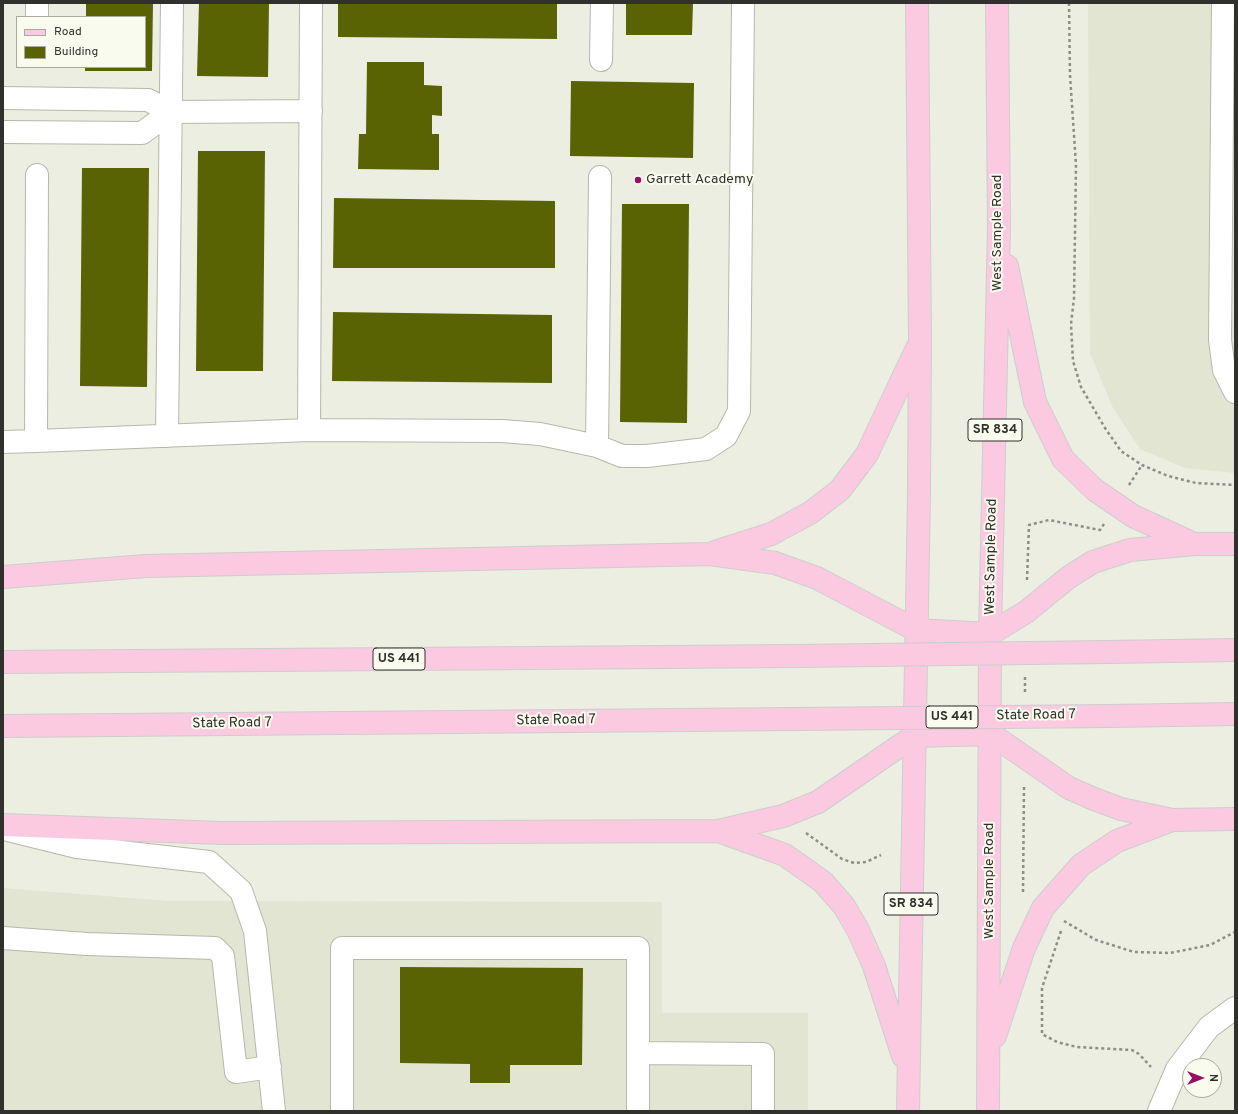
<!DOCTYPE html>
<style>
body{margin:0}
#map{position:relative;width:1238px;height:1114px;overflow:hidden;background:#ebeee1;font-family:Overpass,sans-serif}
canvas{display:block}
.frame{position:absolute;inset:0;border:4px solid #30312c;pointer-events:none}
.legend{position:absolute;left:16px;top:16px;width:130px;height:52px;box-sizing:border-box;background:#f9fbee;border:1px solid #a9aaa0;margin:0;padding:5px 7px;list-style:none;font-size:12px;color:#30312c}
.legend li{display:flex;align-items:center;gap:8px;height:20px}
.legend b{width:20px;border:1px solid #a9aaa0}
.north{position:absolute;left:1182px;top:1058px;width:40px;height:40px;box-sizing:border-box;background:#f9fbee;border:1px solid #a9aaa0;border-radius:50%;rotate:90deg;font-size:11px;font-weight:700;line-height:16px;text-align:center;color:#30312c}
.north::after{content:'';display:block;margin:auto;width:14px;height:18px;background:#970e63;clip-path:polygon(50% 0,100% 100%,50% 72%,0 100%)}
</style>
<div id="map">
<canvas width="1238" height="1114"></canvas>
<div class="frame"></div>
<ul class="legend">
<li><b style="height:5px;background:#fbcae1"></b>Road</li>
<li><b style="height:11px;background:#596303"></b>Building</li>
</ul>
<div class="north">N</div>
</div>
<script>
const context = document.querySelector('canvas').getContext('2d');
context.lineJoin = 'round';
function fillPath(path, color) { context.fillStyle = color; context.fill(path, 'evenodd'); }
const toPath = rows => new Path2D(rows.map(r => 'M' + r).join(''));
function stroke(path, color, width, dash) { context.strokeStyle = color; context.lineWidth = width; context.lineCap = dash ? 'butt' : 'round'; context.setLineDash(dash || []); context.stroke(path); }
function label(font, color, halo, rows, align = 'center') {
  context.font = font + ' Overpass,sans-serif'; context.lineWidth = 4; context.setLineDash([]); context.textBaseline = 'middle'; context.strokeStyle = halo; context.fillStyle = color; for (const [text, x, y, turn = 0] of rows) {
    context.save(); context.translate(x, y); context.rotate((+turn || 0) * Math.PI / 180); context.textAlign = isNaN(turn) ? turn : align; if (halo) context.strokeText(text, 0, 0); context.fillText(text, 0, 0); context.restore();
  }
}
const built = toPath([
 [1088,3,1235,3,1235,473,1185,468,1140,449,1112,406,1090,353],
 [3,888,169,901,662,902,662,1013,808,1013,808,1111,3,1111]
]);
const building = toPath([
 [86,3,153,3,152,71,85,71,85,67,145,67,145,17,86,17],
 [199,3,269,3,268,77,197,76],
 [338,3,557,3,557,39,338,37],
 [626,3,693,3,692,35,626,35],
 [367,62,424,62,424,85,442,86,442,116,432,115,432,134,439,134,439,170,358,169,359,134,366,134],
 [571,81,694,83,693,158,570,156],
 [198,151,265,151,263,371,196,371],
 [82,168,149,168,147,387,80,386],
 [334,198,555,201,555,268,333,268],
 [622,204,689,204,687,423,620,422],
 [333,312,552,315,552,383,332,381],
 [400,967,583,968,582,1065,510,1065,510,1083,470,1083,470,1064,400,1063]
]);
const path = toPath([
 [1069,3,1070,75,1076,165,1074,298,1071,324,1073,361,1081,387,1105,428,1121,451,1142,465,1168,476,1196,483,1235,485],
 [1129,485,1142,465],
 [1027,580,1029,525,1049,520,1100,530,1104,524],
 [1025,692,1025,677],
 [806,833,842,859,854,863,866,862,881,855],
 [1023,892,1024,785],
 [1064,921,1096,940,1134,952,1170,953,1210,945,1235,932],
 [1061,931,1042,988,1042,1034,1057,1042,1077,1047,1132,1050,1139,1054,1151,1067]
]);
const minor = toPath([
 [1223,3,1220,340,1224,370,1235,392],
 [37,17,37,3],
 [601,60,602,3],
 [3,98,148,100,171,112,311,111],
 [3,132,142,133,171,112],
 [37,175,36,441,309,430,502,431,540,434,597,446,622,456,647,456,706,449,726,436,739,411,743,3],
 [309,430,311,3],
 [167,436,172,3],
 [3,442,36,441],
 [597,446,600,177],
 [8,830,77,847,209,862,241,891,255,931,274,1111],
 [3,938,87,944,215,948,223,956,236,1072,270,1067],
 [638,1053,763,1054,763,1111],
 [342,1111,342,948,638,948,638,1111],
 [1159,1111,1177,1069,1209,1027,1235,1008]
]);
const major = toPath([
 [1007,266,1035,402,1063,459,1095,490,1133,516,1194,544],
 [715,552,771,534,810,513,840,490,867,454,917,348],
 [3,577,146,566,710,554,775,563,817,578,916,630,990,634,1026,612,1069,577,1093,562,1130,550,1195,544,1235,544],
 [1108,652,1235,650],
 [3,662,796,656],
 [1109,716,1235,714],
 [3,726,795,719],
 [3,825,222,833,718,831,783,816,818,802,914,736,991,734,1069,788,1094,799,1121,809,1172,820,1235,819],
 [718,831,785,855,823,882,844,906,858,930,874,966,903,1056],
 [995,1036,1024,948,1043,908,1081,865,1117,841,1172,820],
 [908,1111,919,494,920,341,917,3],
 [988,1111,990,634,999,225,997,3]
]);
const majorBridge = toPath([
 [796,656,1108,652],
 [795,719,1109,716]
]);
const markers = [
 [638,180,4,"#970e63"]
];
const shields = [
 [995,430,54],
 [399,659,52],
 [952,717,52],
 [911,904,54]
];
const shieldNames = [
 ["SR 834",995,430],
 ["US 441",399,659],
 ["US 441",952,717],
 ["SR 834",911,904]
];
const poiNames = [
 ["Garrett Academy",646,180]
];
const streetNames = [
 ["West Sample Road",998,233,-90],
 ["West Sample Road",992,557,-89],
 ["State Road 7",1036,716,-1],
 ["State Road 7",556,721,-1],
 ["State Road 7",232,724,-1],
 ["West Sample Road",990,881,-90]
];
fillPath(built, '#e1e5d1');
fillPath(building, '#596303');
stroke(minor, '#b6b8ab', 24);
stroke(major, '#cdcecc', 24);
stroke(path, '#8d8f86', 2.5, [3, 3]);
stroke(minor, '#fff', 22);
stroke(major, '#fbcae1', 22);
stroke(majorBridge, '#cdcecc', 24, []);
stroke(majorBridge, '#fbcae1', 22);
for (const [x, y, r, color] of markers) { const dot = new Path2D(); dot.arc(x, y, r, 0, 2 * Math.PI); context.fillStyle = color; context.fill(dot); stroke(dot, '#f9fbee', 1.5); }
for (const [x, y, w] of shields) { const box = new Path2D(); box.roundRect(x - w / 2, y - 11, w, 22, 3); context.fillStyle = '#f9fbee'; context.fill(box); stroke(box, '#30312c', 1); }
label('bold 13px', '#30312c', null, shieldNames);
label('14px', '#30312c', '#f9fbee', poiNames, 'left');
label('14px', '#30312c', '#f9fbee', streetNames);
</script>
